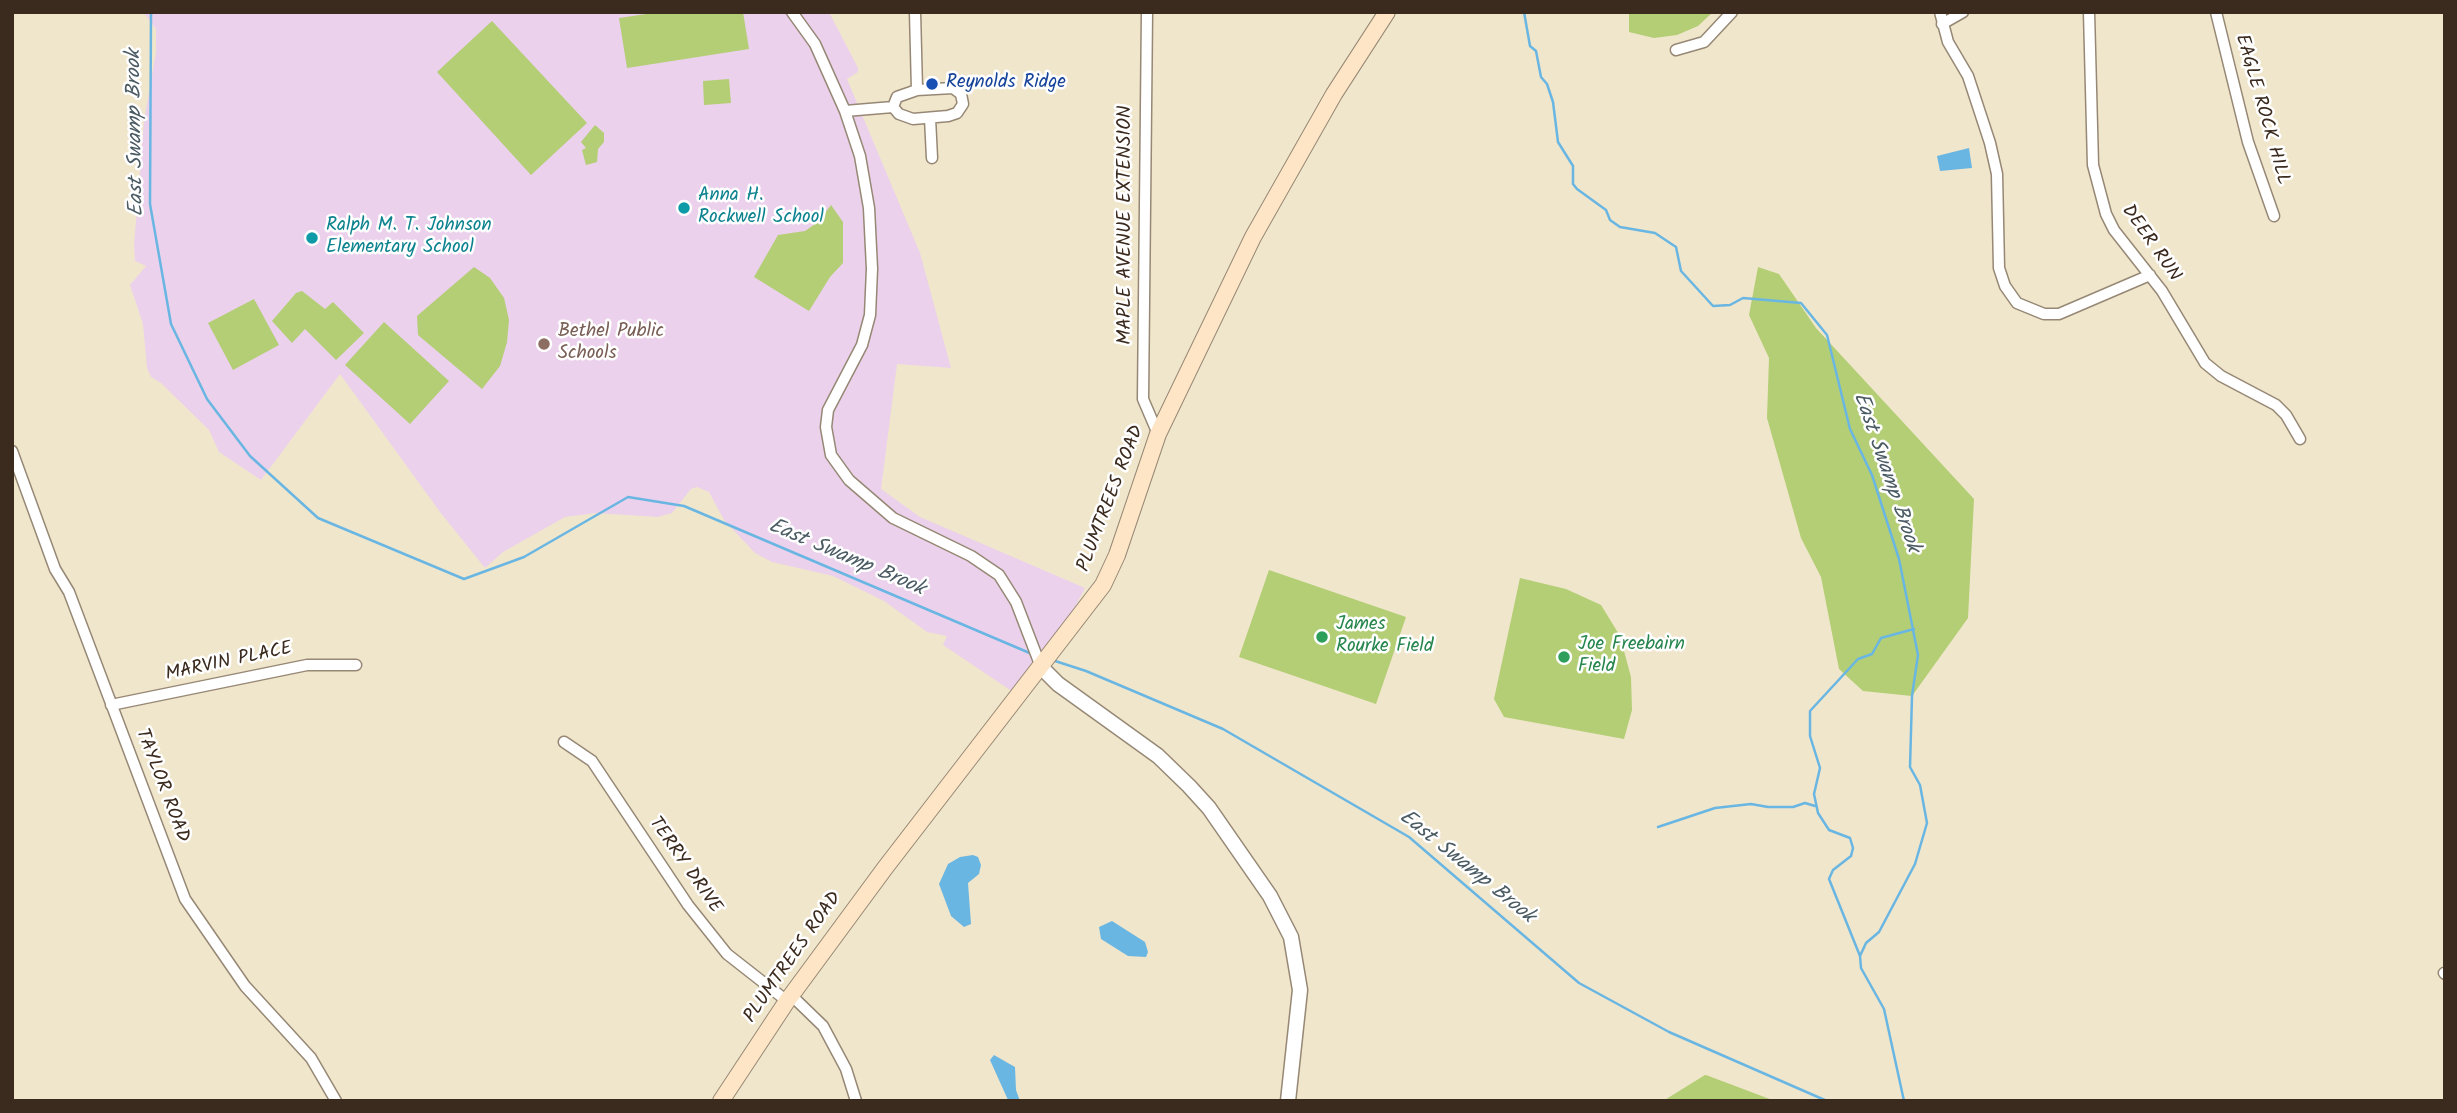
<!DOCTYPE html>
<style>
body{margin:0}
#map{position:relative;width:2457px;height:1113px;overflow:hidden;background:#f0e6cc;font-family:Kalam,sans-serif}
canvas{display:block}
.frame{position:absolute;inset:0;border:14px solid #3b2a1e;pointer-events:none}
</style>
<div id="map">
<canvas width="2457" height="1113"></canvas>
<div class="frame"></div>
</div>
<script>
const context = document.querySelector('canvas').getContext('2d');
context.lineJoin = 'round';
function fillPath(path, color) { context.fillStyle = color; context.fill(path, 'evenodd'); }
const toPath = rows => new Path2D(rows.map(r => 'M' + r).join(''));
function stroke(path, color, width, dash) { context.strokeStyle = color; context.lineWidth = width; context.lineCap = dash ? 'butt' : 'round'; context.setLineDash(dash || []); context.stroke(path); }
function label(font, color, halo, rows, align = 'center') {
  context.font = font + ' Kalam,sans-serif'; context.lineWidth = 5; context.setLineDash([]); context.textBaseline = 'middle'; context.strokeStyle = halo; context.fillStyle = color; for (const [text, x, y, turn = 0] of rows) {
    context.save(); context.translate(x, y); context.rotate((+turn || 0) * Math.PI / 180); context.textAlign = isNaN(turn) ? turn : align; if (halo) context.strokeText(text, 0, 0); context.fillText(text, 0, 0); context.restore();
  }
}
const built = toPath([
 [143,12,829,12,858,68,858,72,847,79,920,253,951,368,897,364,881,489,920,517,1085,588,1069,618,1013,692,943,645,947,636,927,632,884,601,833,576,772,562,755,553,724,520,709,492,697,487,691,489,672,513,658,517,596,513,565,517,503,552,485,568,440,512,340,374,261,480,219,452,209,430,161,383,151,377,147,368,143,324,130,285,146,266,135,261,134,245,144,121,156,52,156,29]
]);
const green = toPath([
 [660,12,743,12,749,49,627,68,619,18],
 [1629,12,1713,12,1698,26,1677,35,1654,38,1629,32],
 [492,21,587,123,531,175,437,72],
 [729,79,731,103,704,105,703,81],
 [595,125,604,133,604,142,598,149,597,162,586,165,582,150,586,148,581,142],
 [831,205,843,222,843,263,830,277,809,311,754,277,778,235,805,231,818,222],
 [474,267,490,278,504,298,509,320,507,342,500,366,482,389,418,335,417,316],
 [1758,267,1779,274,1816,328,1974,499,1968,618,1912,696,1863,691,1839,669,1821,577,1801,538,1767,418,1769,358,1749,315],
 [302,291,325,309,333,302,364,333,336,360,305,329,292,343,272,321,296,293],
 [254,299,279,345,233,370,208,323],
 [384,322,449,381,410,424,345,365],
 [1269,570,1406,617,1376,704,1239,657],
 [1520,578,1566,589,1601,605,1620,636,1631,677,1632,710,1624,739,1504,717,1494,699],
 [1705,1075,1706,1075,1775,1101,1663,1101]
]);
const water = toPath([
 [1969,148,1972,168,1940,171,1937,156],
 [973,855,978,857,981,865,979,874,968,883,971,924,964,927,951,916,939,884,948,864,960,857],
 [1112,921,1145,942,1148,952,1146,957,1128,956,1101,939,1099,927],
 [994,1055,1015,1067,1016,1090,1020,1101,1008,1100,990,1060]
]);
const stream = toPath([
 [151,12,150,204,171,324,207,399,250,456,318,518,464,579,524,557,628,497,684,506,1032,654],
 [1524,12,1530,46,1536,51,1541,77,1547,84,1553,102,1558,142,1573,166,1573,184,1577,189,1606,210,1610,220,1620,227,1655,233,1676,247,1681,271,1713,306,1730,305,1743,298,1801,303,1827,335,1850,429,1872,475,1899,559,1918,655,1912,696,1910,767,1920,785,1927,823,1915,864,1879,932,1866,943,1860,956,1861,968,1884,1009,1904,1101],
 [1052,660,1086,671,1223,729,1409,837,1579,983,1669,1032,1827,1101],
 [1658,827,1715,808,1751,804,1768,807,1793,807,1805,803,1815,806],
 [1860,956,1829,879,1833,870,1851,856,1853,848,1850,838,1829,830,1818,813,1814,794,1820,768,1810,736,1810,711,1858,659,1872,654,1881,638,1914,629]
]);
const minor = toPath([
 [792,12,815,44,845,111,860,156,869,208,872,269,870,315,862,345,828,410,826,427,831,455,849,480,893,518,971,556,999,575,1016,602,1041,667],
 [915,12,917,90],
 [1147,12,1143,399,1158,434],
 [1940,12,1948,42,1968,76,1990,143,1997,174,1999,268,2005,286,2017,303,2044,314,2059,314,2150,275],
 [2089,12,2093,165,2106,214,2114,230,2162,291,2205,363,2221,376,2276,405,2286,415,2300,439],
 [2216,12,2248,142,2274,216],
 [1942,24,1963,12],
 [1676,50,1704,42,1732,12],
 [845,111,893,107,899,114,913,119,948,116,957,113,963,104,961,94,953,88,917,90,897,97,893,107],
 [930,118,932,158],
 [12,451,55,569,69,592,185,899,245,986,311,1058,336,1101],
 [111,705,307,665,356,665],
 [564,742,592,761,688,905,727,954,787,1001],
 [2444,973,2445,974],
 [792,996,823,1026,846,1069,856,1101]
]);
const tertiary = toPath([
 [1041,667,1058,684,1158,756,1189,786,1209,808,1270,896,1291,937,1300,990,1288,1101]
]);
const secondary = toPath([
 [721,1101,787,1001,885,868,1103,585,1117,555,1158,434,1253,237,1334,94,1387,12]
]);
const markers = [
 [932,84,7,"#1a4fb4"],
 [684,208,7,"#0f9aa8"],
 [312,238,7,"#0f9aa8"],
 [544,344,7,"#8d6e63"],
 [1322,637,7,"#2e9e5b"],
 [1564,657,7,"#2e9e5b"]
];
const transitNames = [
 ["Reynolds Ridge",946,84]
];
const streetNames = [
 ["EAGLE ROCK HILL",2261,110,74],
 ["MAPLE AVENUE EXTENSION",1127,225,-90],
 ["DEER RUN",2150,244,55],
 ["PLUMTREES ROAD",1112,499,-69],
 ["MARVIN PLACE",229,663,-12],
 ["TAYLOR ROAD",161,786,69],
 ["TERRY DRIVE",684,866,55],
 ["PLUMTREES ROAD",794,958,-55]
];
const cultureNames = [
 ["Anna H.",698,197],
 ["Rockwell School",698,219],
 ["Ralph M. T. Johnson",326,227],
 ["Elementary School",326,249]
];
const educationNames = [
 ["Bethel Public",558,333],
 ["Schools",558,355]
];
const leisureNames = [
 ["James",1336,626],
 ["Rourke Field",1336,648],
 ["Joe Freebairn",1578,646],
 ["Field",1578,668]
];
const waterNames = [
 ["East Swamp Brook",137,133,-91],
 ["East Swamp Brook",1885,473,71],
 ["East Swamp Brook",846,559,23],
 ["East Swamp Brook",1466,868,39]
];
fillPath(built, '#ebd1eb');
fillPath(green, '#b3ce74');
fillPath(water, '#6ab6e3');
stroke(stream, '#6ab6e3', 2.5);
stroke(minor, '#968875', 13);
stroke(tertiary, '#968875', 17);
stroke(secondary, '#968875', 18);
stroke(minor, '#fff', 10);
stroke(tertiary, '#fff', 14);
stroke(secondary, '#fde5c5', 16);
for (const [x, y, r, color] of markers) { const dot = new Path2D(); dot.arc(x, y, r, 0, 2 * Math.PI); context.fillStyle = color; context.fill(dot); stroke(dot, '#fff', 2.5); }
label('19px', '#164399', '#fff', transitNames, 'left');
label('19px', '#3b2a1e', '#fff', streetNames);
label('19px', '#0d838f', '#fff', cultureNames, 'left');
label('19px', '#785e54', '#fff', educationNames, 'left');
label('19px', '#27864d', '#fff', leisureNames, 'left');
label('italic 21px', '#4b5b63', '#fff', waterNames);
</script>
